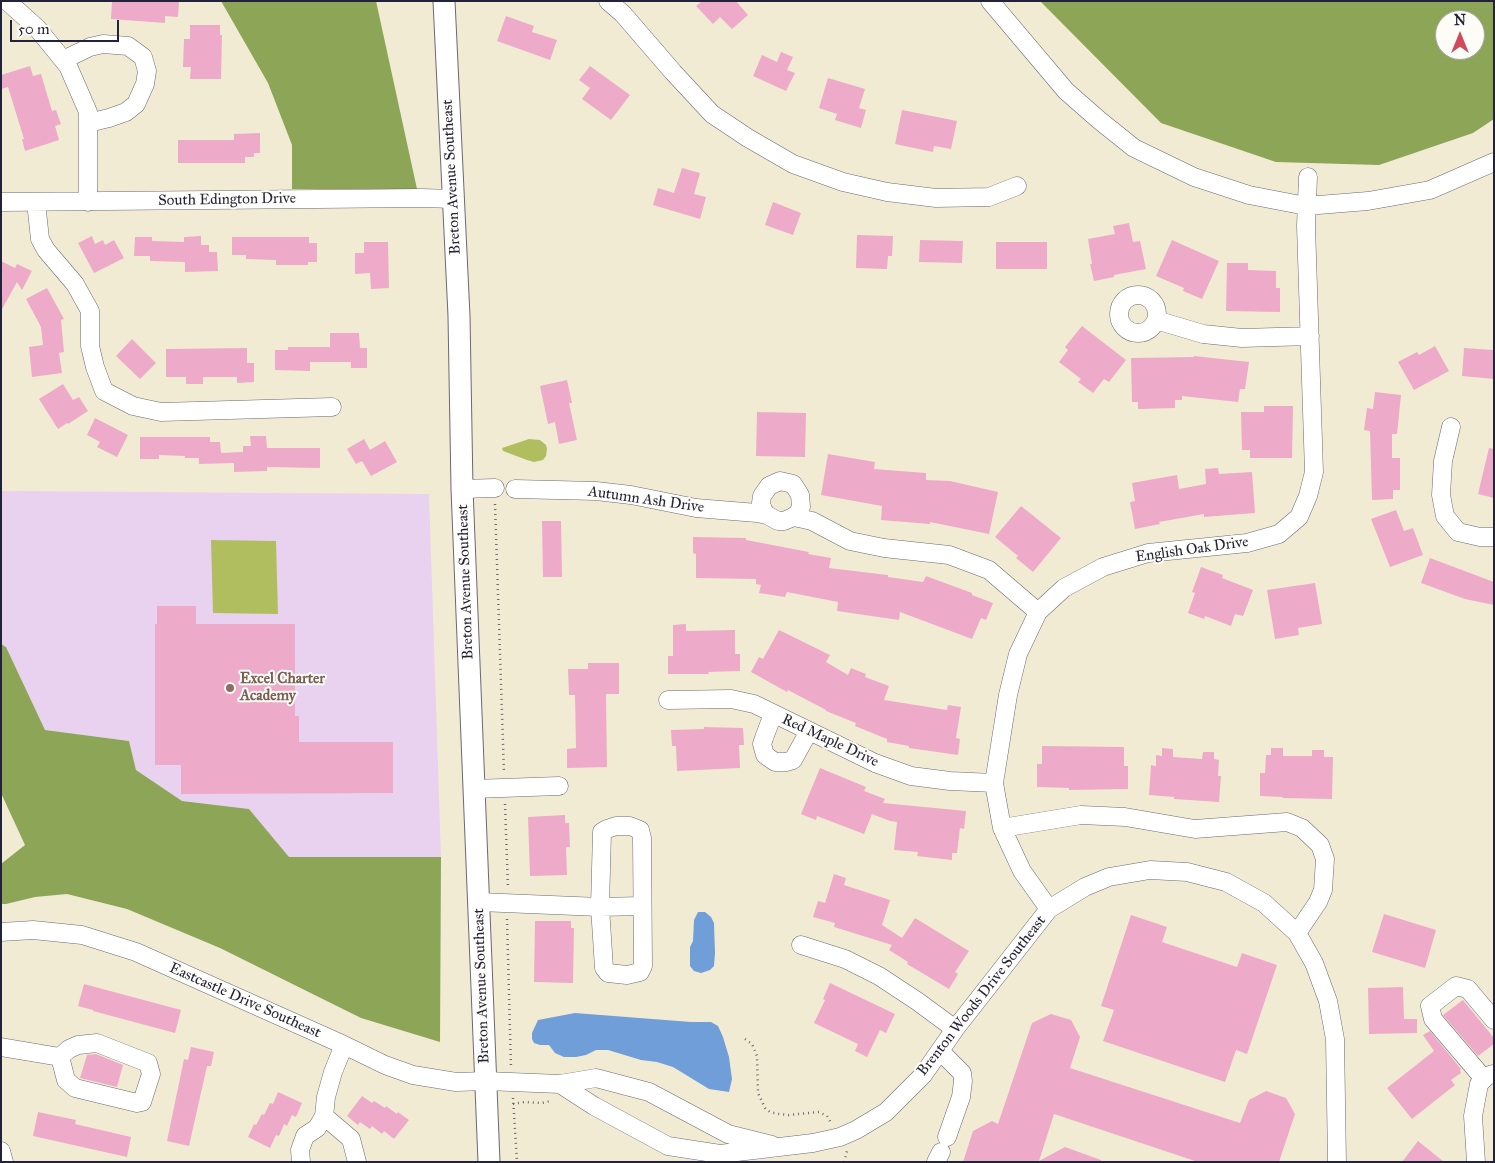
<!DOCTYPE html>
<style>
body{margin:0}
#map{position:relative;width:1495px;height:1163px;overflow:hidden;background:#f2ebd4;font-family:"IM FELL Great Primer",serif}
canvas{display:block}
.frame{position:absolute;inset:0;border:2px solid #22223b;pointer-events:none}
.north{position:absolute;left:1435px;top:10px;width:50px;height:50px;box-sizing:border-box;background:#fdfcf7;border:1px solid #a5a5ac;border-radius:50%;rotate:0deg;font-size:14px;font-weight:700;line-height:20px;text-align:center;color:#22223b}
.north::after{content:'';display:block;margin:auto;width:18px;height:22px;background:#d1495b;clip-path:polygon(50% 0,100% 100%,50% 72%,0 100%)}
.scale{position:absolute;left:10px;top:20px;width:109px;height:22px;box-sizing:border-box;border:2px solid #22223b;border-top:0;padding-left:6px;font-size:15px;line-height:18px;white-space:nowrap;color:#22223b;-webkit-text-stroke:4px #fdfcf7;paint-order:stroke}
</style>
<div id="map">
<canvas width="1495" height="1163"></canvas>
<div class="frame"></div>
<div class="north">N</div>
<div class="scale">50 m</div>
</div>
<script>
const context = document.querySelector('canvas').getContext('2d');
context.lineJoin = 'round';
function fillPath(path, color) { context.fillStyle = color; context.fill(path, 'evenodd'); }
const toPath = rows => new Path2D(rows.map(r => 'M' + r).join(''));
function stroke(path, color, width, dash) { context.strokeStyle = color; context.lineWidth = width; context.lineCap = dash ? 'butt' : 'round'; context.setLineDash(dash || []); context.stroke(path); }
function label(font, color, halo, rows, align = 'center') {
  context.font = font + ' "IM FELL Great Primer",serif'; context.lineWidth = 4; context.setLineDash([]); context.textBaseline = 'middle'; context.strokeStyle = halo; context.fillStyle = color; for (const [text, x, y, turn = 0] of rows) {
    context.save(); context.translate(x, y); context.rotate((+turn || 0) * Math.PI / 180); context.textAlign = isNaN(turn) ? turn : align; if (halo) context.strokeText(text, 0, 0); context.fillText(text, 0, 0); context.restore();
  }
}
const built = toPath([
 [1,491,429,494,441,857,289,857,249,809,182,801,136,770,129,741,45,730,6,647,1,644]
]);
const green = toPath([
 [529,439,540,440,546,445,547,449,546,456,543,460,534,462,527,460,503,451,502,448],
 [211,540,276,541,278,614,213,613]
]);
const forest = toPath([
 [221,1,376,1,417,189,292,189,292,145,268,83],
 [1040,1,1494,1,1494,119,1473,133,1379,165,1276,162,1161,123],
 [1445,20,1475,20,1475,50,1445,50],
 [1,644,6,647,45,730,129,741,136,770,182,801,249,809,289,857,441,857,440,1042,361,1018,220,948,127,909,67,894,35,897,6,904,1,904,1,864,25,845,1,793]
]);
const water = toPath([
 [698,912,705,912,711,917,714,923,715,953,714,966,710,970,701,973,694,971,690,966,690,947,693,941,694,920],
 [575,1013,691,1022,711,1022,718,1026,723,1037,729,1057,732,1079,729,1092,709,1089,673,1067,657,1062,641,1060,608,1050,596,1050,586,1055,576,1057,564,1057,555,1053,549,1045,540,1045,534,1043,532,1039,532,1033,538,1020]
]);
const building = toPath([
 [112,1,179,1,178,17,165,16,165,23,111,19],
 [702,1,736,1,748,15,732,29,720,17,713,24,696,6],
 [506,16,534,26,532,32,557,40,550,60,497,41],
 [190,25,220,25,220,35,222,35,221,79,190,79,191,67,183,67,184,39,190,39],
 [781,52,793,57,787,70,795,73,786,91,753,76,762,55,777,62],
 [30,66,33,76,41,74,52,111,56,110,61,124,55,126,59,140,25,151,22,139,24,139,8,87,1,89,1,75],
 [590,66,630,95,611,120,582,99,590,88,579,80],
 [828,78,865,89,859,108,866,110,861,128,835,120,837,114,819,108],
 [902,110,957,121,951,149,934,146,933,152,895,144],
 [260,133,260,153,254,153,254,157,245,157,245,163,178,163,178,140,234,140,234,134],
 [682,168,700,173,694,194,706,197,700,219,653,205,658,188,674,193],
 [773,202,801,213,793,235,765,225],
 [1129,223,1133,242,1140,241,1146,269,1114,275,1114,277,1094,281,1090,264,1092,264,1088,239,1115,234,1113,226],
 [857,235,893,236,892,256,888,256,887,269,856,268],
 [92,236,95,244,103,240,105,245,114,240,124,258,94,273,78,243],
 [201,236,201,245,209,245,209,252,217,252,218,271,185,272,185,262,150,261,150,256,134,256,135,237,152,237,152,241,184,242,184,237],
 [232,237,309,237,309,243,317,243,317,262,308,262,308,265,276,265,276,260,246,259,246,255,232,255],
 [920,240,963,241,962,263,919,262],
 [1172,240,1219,261,1202,299,1183,291,1184,288,1156,276],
 [364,242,388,242,389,288,371,289,370,273,355,274,355,253,364,253],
 [996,242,1047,242,1047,269,996,269],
 [1,261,15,268,17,264,32,271,22,290,17,282,1,311],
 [1227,263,1248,263,1248,270,1276,271,1276,288,1280,288,1280,312,1226,311],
 [47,288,64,319,61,320,64,352,59,353,62,373,32,377,29,347,43,345,41,327,26,299],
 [1082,326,1126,360,1109,382,1104,379,1093,393,1078,382,1081,379,1059,362,1068,350,1065,347],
 [330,333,359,333,360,348,367,348,367,368,351,368,351,362,310,362,310,371,275,370,275,350,288,350,288,347,330,347],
 [132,339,156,363,140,379,116,356],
 [1435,346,1449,371,1414,390,1398,362,1417,352,1419,355],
 [247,348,247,363,254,363,254,382,237,383,237,377,203,377,203,384,186,384,186,377,166,377,166,349],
 [1464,348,1494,350,1494,379,1462,376],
 [1194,356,1249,362,1245,389,1240,389,1238,402,1182,396,1182,400,1175,400,1175,408,1138,409,1138,402,1132,402,1131,358,1194,357],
 [567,380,572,403,569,403,577,440,559,444,555,422,548,424,540,386],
 [63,384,73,400,79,397,88,411,68,424,67,423,58,429,39,399],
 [1375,392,1401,395,1397,434,1392,434,1392,458,1400,458,1400,490,1393,490,1393,499,1372,500,1370,431,1364,430,1367,408,1373,409],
 [1264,406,1293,406,1292,458,1250,458,1250,450,1242,450,1241,412,1264,412],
 [757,412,806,413,805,457,756,456],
 [95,418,128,435,117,457,97,447,100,442,87,435],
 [250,436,266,436,267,448,320,448,320,468,267,467,267,471,234,472,234,463,199,464,199,458,185,458,185,456,159,455,159,459,140,459,140,437,210,437,210,442,220,442,221,453,243,452,243,446,251,446],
 [364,439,370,450,385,441,397,462,371,476,362,461,356,464,347,449],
 [1489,448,1494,449,1494,498,1478,494],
 [828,454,875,462,874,469,926,473,926,480,950,481,998,492,989,534,930,522,930,524,881,520,882,506,821,495],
 [1218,468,1219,474,1252,472,1255,513,1204,517,1204,514,1159,522,1160,524,1135,529,1130,502,1135,501,1132,483,1177,475,1179,489,1206,484,1205,469],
 [1021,506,1061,538,1033,572,1016,558,1018,556,995,537],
 [1396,510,1404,531,1413,528,1423,555,1390,567,1371,519],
 [542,521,561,521,562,577,543,577],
 [693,537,746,538,746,540,809,552,808,554,831,558,829,568,888,575,888,577,923,582,926,576,972,593,972,595,993,603,986,620,981,618,972,639,900,612,899,620,837,611,838,602,787,592,785,597,759,593,761,585,756,584,756,579,696,578,696,554,693,553],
 [1430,558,1494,582,1494,605,1465,599,1421,583],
 [1201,567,1223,575,1222,578,1253,590,1243,616,1235,614,1231,626,1205,616,1204,619,1188,613,1195,593,1192,592],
 [1315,583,1322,624,1298,628,1299,635,1275,639,1267,590],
 [157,606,196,606,196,624,295,624,295,716,299,716,299,742,393,742,393,793,181,794,181,765,155,765,155,624,157,624],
 [686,624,686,631,735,630,735,654,740,654,740,671,708,672,709,674,668,674,668,656,673,656,673,625],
 [779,630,830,655,826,662,848,675,851,668,866,674,865,677,889,686,884,700,947,710,948,705,961,707,956,738,960,739,958,755,909,748,909,746,887,742,887,739,855,726,856,723,826,711,826,710,788,690,787,692,751,672,759,657,763,659],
 [588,663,619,663,619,694,606,694,607,767,567,768,567,749,576,748,575,695,569,695,568,669,588,669],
 [704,727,743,728,744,745,739,745,740,768,677,771,676,746,672,746,671,730,704,729],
 [1042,746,1124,747,1124,766,1128,766,1128,789,1069,790,1069,788,1037,787,1037,764,1042,764],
 [1162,748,1173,749,1173,757,1202,759,1203,752,1214,752,1214,759,1219,760,1218,776,1221,776,1219,802,1174,799,1174,797,1149,795,1151,765,1156,766,1156,755,1162,756],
 [1271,748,1283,748,1283,756,1312,756,1312,750,1324,750,1324,757,1333,757,1332,799,1282,798,1283,797,1260,796,1260,773,1265,773,1266,755,1271,755],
 [820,768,866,787,864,791,885,799,883,803,966,811,964,829,960,828,957,853,952,853,952,860,917,856,918,852,894,850,897,822,890,821,872,814,864,834,817,816,816,820,801,814],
 [565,815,565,823,569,823,570,847,566,847,567,875,530,876,528,817],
 [834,874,846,878,844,885,890,900,882,925,902,938,915,918,969,951,955,972,958,974,949,989,907,964,908,962,889,950,892,945,834,927,835,923,813,917,818,901,825,903],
 [1384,914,1436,930,1425,968,1372,952],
 [1131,915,1167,927,1162,942,1237,967,1242,953,1277,965,1247,1054,1236,1050,1225,1082,1103,1041,1114,1010,1101,1006],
 [535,921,571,921,571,928,574,928,573,983,534,982],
 [830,983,895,1014,886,1033,880,1030,867,1057,855,1051,858,1044,814,1023,825,1000,823,999],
 [84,984,181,1010,175,1033,93,1011,93,1010,78,1006],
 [1403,987,1404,1019,1417,1019,1417,1033,1369,1034,1368,988],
 [1463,1000,1494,1038,1494,1044,1478,1056,1443,1015],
 [1051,1014,1071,1020,1080,1037,1070,1068,1240,1123,1249,1100,1266,1091,1286,1098,1295,1114,1279,1162,1198,1162,1054,1114,1039,1161,1065,1147,1101,1160,1101,1162,963,1162,973,1131,992,1121,998,1124,1032,1023],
 [1430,1031,1461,1069,1460,1070,1461,1073,1451,1080,1455,1085,1412,1119,1387,1088,1434,1051,1423,1035],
 [191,1047,214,1052,211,1066,207,1066,189,1146,167,1141,184,1059,188,1060],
 [96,1054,123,1065,117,1087,80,1078,87,1055],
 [278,1092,302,1103,296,1117,292,1115,287,1126,284,1124,279,1136,276,1135,270,1148,248,1137,254,1124,256,1125,262,1114,264,1115,270,1103,273,1104],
 [362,1096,372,1103,374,1101,385,1108,386,1106,397,1114,398,1112,409,1120,394,1139,384,1131,382,1134,372,1126,370,1129,360,1122,358,1125,347,1116],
 [38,1112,76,1120,75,1124,131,1137,127,1157,33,1136],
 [1418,1141,1444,1162,1402,1162]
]);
const path = toPath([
 [495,504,504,773],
 [505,804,508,888],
 [507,919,511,1068],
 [745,1039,752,1044,757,1056,758,1093,765,1108,770,1112,778,1114,789,1115,819,1112,827,1116,831,1123],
 [513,1098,517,1162],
 [513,1104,524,1102,542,1103,550,1101],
 [844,1162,847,1151]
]);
const minor = toPath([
 [7,1,37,28,68,66,88,112,88,202],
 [608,1,623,14,673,72,712,114,748,138,793,164,843,182,887,192,936,198,989,197,1017,186],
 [990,1,1066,91,1099,120,1134,148,1194,177,1249,195,1306,206,1368,201,1430,190,1494,162],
 [63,60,90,47,103,44,128,46,143,57,147,71,145,84,136,104,126,112,109,118,88,123],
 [1,202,422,198,453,199],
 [36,202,40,239,46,250,75,284,90,311,90,346,95,367,104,391,133,406,161,412,332,407],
 '1119 314a19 19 0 1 1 38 0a19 19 0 1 1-38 0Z',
 [1156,320,1203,334,1242,338,1310,336],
 [1451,427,1443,461,1441,495,1445,516,1458,532,1480,537,1494,537],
 [462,489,495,488],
 [515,489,596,491,631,495,696,508,757,513,767,515,778,521,784,521,793,517,803,519,812,521,850,541,884,548,949,555,989,570,1038,612],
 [767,515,763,510,761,503,762,496,769,486,780,481,793,484,800,495,801,507,798,513,793,517],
 [668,700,731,699,754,704,875,763,911,776,950,781,994,783],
 [773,714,764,738,762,744,765,755,775,762,786,762,793,760,809,731],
 [474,789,559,786],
 [1002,828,1081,815,1125,817,1195,829,1287,822,1302,828,1320,845,1325,859,1323,890,1318,902,1297,933],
 [479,902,600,907,602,832,607,829,616,826,630,826,640,830,642,838,643,966,640,972,627,975,608,973,604,968,600,907,641,906],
 [1049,909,1022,871,1002,828,994,783,1008,695,1018,654,1038,612,1064,588,1103,567,1148,553,1247,543,1279,534,1299,517,1308,496,1314,472,1306,226,1308,177],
 [1,932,33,930,82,935,136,952,344,1045,385,1065,413,1075,456,1082,486,1081,560,1084,596,1078,649,1092,728,1134,772,1145],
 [801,945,845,959,879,976,917,1001,955,1029],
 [97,1043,148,1063,151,1074,142,1102,137,1103,75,1088,66,1080,60,1057,69,1049,78,1045,97,1043],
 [1,1047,60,1057],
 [940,1051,962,1073,963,1081,961,1097,947,1137],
 [1484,1079,1433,1019,1430,1006,1456,986,1468,989,1494,1020],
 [560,1084,594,1106,668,1146,720,1154,813,1143,840,1137,856,1130,886,1112,923,1075,955,1029,1049,909,1085,887,1109,877,1150,870,1187,872,1226,882,1264,903,1297,933,1314,963,1328,1001,1335,1039,1337,1162],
 [324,1116,351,1139,357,1162],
 [1,1151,4,1162],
 [301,1162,300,1150,305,1136,317,1128,324,1116,326,1097,333,1072,344,1045],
 [936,1162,941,1152],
 [1476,1162,1473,1116,1479,1084,1487,1076,1493,1074]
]);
const major = toPath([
 [444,1,459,316,462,489,489,1162]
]);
const markers = [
 [230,688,5,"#8d6e63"]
];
const streetNames = [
 ["Breton Avenue Southeast",452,177,-93],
 ["South Edington Drive",227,200,-1],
 ["Autumn Ash Drive",646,500,8],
 ["English Oak Drive",1192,550,-8],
 ["Breton Avenue Southeast",466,582,-92],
 ["Red Maple Drive",830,741,25],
 ["Breton Avenue Southeast",482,986,-92],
 ["Brenton Woods Drive Southeast",982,996,-52],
 ["Eastcastle Drive Southeast",245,1001,24]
];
const educationNames = [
 ["Excel Charter",240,679],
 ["Academy",240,696]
];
fillPath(built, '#e8d2ef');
fillPath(green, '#b1be60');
fillPath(forest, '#8ca556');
fillPath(water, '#709ed9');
fillPath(building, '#edabc9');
stroke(minor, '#6b6871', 19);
stroke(major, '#6b6871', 23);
stroke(path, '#6b6871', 2.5, [1, 4]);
stroke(minor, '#fff', 18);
stroke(major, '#fff', 21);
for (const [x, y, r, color] of markers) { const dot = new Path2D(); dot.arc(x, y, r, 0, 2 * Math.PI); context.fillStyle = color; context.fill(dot); stroke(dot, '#fdfcf7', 2); }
label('15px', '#22223b', '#fdfcf7', streetNames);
label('bold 15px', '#785e54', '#fdfcf7', educationNames, 'left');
</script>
